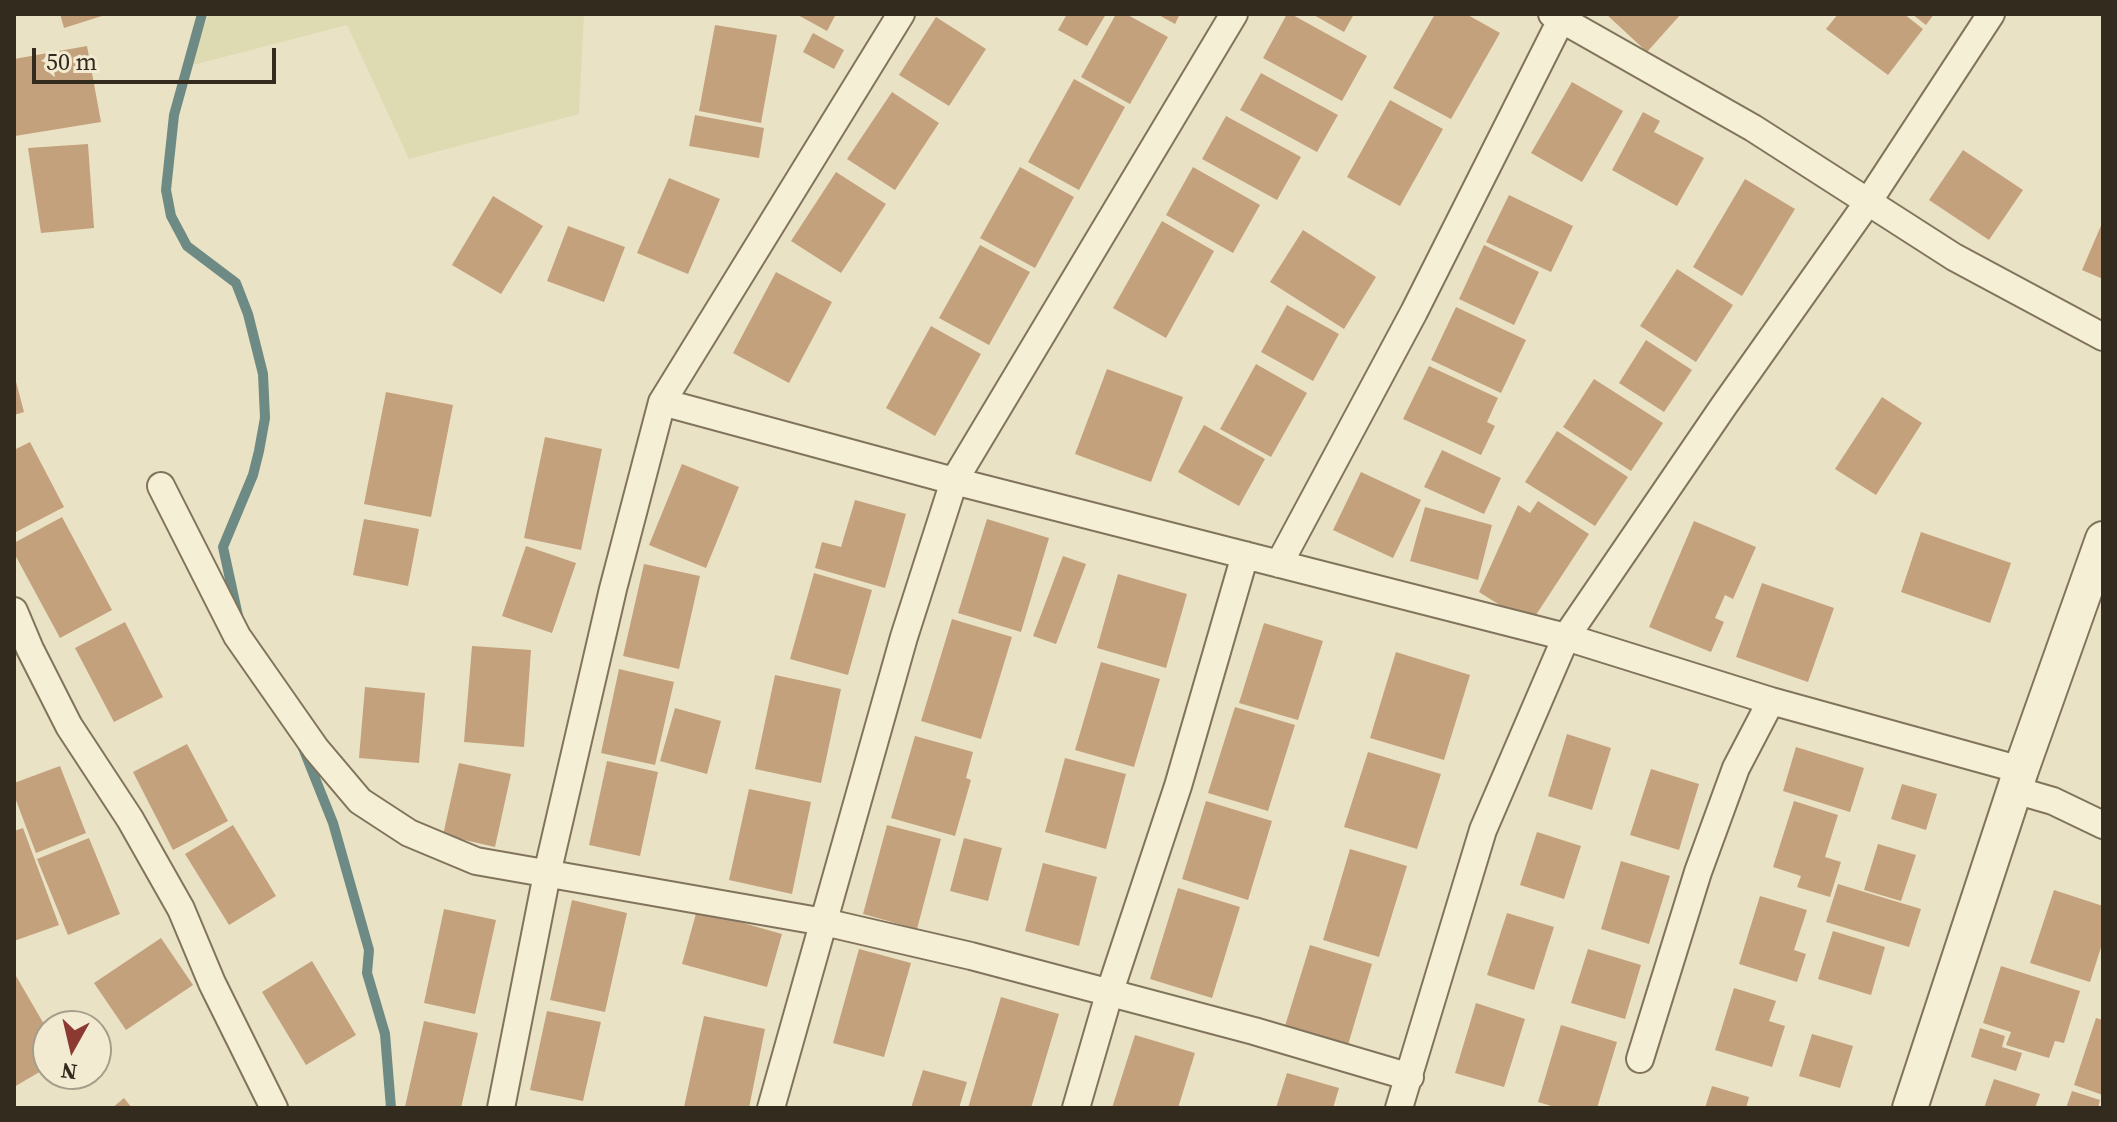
<!DOCTYPE html>
<style>
body{margin:0}
#map{position:relative;width:2117px;height:1122px;overflow:hidden;background:#eae2c4;font-family:"Source Serif 4",serif}
canvas{display:block}
.frame{position:absolute;inset:0;border:16px solid #342b1f;pointer-events:none}
.north{position:absolute;left:32px;top:1010px;width:80px;height:80px;box-sizing:border-box;background:#f2ebd2;border:2px solid #a69e8a;border-radius:50%;rotate:188deg;font-size:22px;font-weight:700;line-height:32px;text-align:center;color:#342b1f}
.north::after{content:'';display:block;margin:auto;width:28px;height:36px;background:#8c3932;clip-path:polygon(50% 0,100% 100%,50% 72%,0 100%)}
.scale{position:absolute;left:32px;top:48px;width:244px;height:36px;box-sizing:border-box;border:4px solid #342b1f;border-top:0;padding-left:10px;font-size:24px;line-height:28px;white-space:nowrap;color:#342b1f;-webkit-text-stroke:6px #f2ebd2;paint-order:stroke}
</style>
<div id="map">
<canvas width="2117" height="1122"></canvas>
<div class="frame"></div>
<div class="north">N</div>
<div class="scale">50 m</div>
</div>
<script>
const context = document.querySelector('canvas').getContext('2d');
context.lineJoin = 'round';
function fillPath(path, color) { context.fillStyle = color; context.fill(path, 'evenodd'); }
const toPath = rows => new Path2D(rows.map(r => 'M' + r).join(''));
function stroke(path, color, width, dash) { context.strokeStyle = color; context.lineWidth = width; context.lineCap = dash ? 'butt' : 'round'; context.setLineDash(dash || []); context.stroke(path); }
const farmland = toPath([
 [209,14,584,14,579,114,409,159,347,25,189,66]
]);
const stream = toPath([
 [202,14,174,115,166,190,171,216,187,246,236,283,248,314,263,374,265,418,259,451,253,475,223,547,238,616],
 [303,748,333,823,369,950,367,973,385,1034,391,1108]
]);
const building = toPath([
 [60,14,105,14,105,15,64,28],
 [796,14,836,14,827,31],
 [1067,14,1106,14,1087,46,1058,30],
 [1116,14,1126,14,1168,37,1130,104,1081,77],
 [1157,14,1180,14,1175,24],
 [1287,14,1291,14,1367,56,1342,101,1263,58],
 [1312,14,1354,14,1344,32],
 [1435,14,1466,14,1500,33,1451,119,1393,88],
 [1606,14,1681,14,1647,52],
 [1838,14,1904,14,1923,29,1888,75,1826,29],
 [1912,14,1934,14,1926,25],
 [936,17,986,49,949,106,899,75],
 [715,25,777,35,761,123,699,111],
 [813,33,844,50,834,69,803,52],
 [87,46,101,122,15,136,14,59],
 [1261,73,1338,115,1317,152,1240,110],
 [1074,79,1125,107,1079,190,1028,162],
 [1572,82,1623,111,1582,182,1531,153],
 [892,92,939,123,895,190,847,159],
 [1390,100,1443,129,1400,206,1347,177],
 [1643,112,1660,121,1654,132,1704,158,1677,206,1612,170],
 [695,115,764,128,759,158,689,146],
 [1226,116,1301,157,1277,200,1202,159],
 [88,144,94,228,41,233,28,148],
 [1963,150,2023,190,1989,240,1929,200],
 [1020,167,1074,197,1035,268,980,238],
 [1193,167,1260,205,1233,253,1166,215],
 [836,172,886,204,841,273,791,241],
 [669,178,720,199,688,274,637,253],
 [1745,179,1795,209,1742,296,1693,267],
 [1509,195,1573,226,1551,272,1486,242],
 [493,196,543,226,501,294,452,265],
 [1162,221,1214,251,1166,338,1113,308],
 [2103,221,2103,279,2082,270],
 [568,226,625,247,604,302,547,281],
 [1303,230,1376,277,1344,329,1270,282],
 [980,245,1030,272,989,345,939,318],
 [1484,245,1539,272,1514,325,1459,299],
 [1677,269,1733,305,1696,362,1640,326],
 [776,272,832,302,789,383,733,353],
 [1287,305,1339,334,1313,381,1261,352],
 [1456,307,1526,340,1501,393,1431,360],
 [931,326,981,354,935,436,886,408],
 [1646,340,1692,370,1664,412,1619,383],
 [1256,364,1307,393,1271,457,1220,429],
 [1429,366,1498,398,1487,422,1495,426,1481,455,1403,419],
 [1107,369,1183,397,1151,482,1075,454],
 [14,374,24,412,14,415],
 [1594,379,1663,423,1631,471,1563,427],
 [386,392,453,405,431,517,364,504],
 [1882,397,1922,423,1876,495,1835,469],
 [1204,425,1265,459,1239,506,1178,472],
 [1557,431,1628,477,1595,526,1525,482],
 [545,437,602,449,581,550,524,538],
 [30,442,64,507,16,532,14,450],
 [1442,450,1501,478,1484,514,1424,487],
 [682,464,739,487,706,568,649,545],
 [1361,472,1421,500,1393,558,1333,530],
 [855,500,906,514,885,588,815,568,822,542,841,547],
 [1538,501,1589,534,1530,624,1479,592,1518,505,1530,513],
 [1425,507,1492,525,1478,580,1410,561],
 [62,517,112,610,60,638,14,553,14,543],
 [364,519,419,529,408,586,353,575],
 [987,519,1049,538,1021,632,958,613],
 [1694,521,1756,547,1733,599,1725,595,1715,618,1724,622,1711,652,1649,627],
 [1921,532,2011,563,1990,623,1901,592],
 [526,546,576,563,552,633,502,616],
 [1063,556,1086,564,1056,644,1033,636],
 [644,564,700,576,679,669,623,656],
 [814,573,872,590,848,675,790,659],
 [1118,574,1187,594,1166,668,1097,648],
 [1762,583,1834,608,1808,682,1736,657],
 [952,619,1012,637,981,739,921,721],
 [125,622,163,697,114,722,75,648],
 [1264,623,1323,641,1298,720,1239,703],
 [472,646,531,650,524,747,464,742],
 [1396,652,1470,675,1444,760,1370,738],
 [1101,662,1160,679,1134,767,1075,750],
 [619,669,674,682,655,765,601,753],
 [775,675,841,689,821,783,755,769],
 [365,687,425,693,419,763,359,758],
 [1235,707,1295,725,1268,811,1208,793],
 [675,708,721,721,707,774,660,761],
 [1567,734,1611,748,1592,810,1548,796],
 [915,736,973,752,966,778,971,780,955,836,891,818],
 [187,744,228,821,173,850,133,772],
 [1796,747,1864,768,1850,812,1783,791],
 [1368,752,1441,774,1417,849,1344,827],
 [1065,758,1126,774,1106,849,1045,832],
 [607,761,658,772,640,856,589,845],
 [459,763,511,774,495,847,443,835],
 [60,766,86,833,36,853,14,795,14,783],
 [1651,769,1699,784,1679,850,1630,835],
 [1902,784,1937,794,1926,830,1891,819],
 [749,789,811,802,792,894,729,880],
 [1206,801,1272,821,1248,900,1182,879],
 [1794,801,1838,815,1825,857,1841,862,1830,897,1797,887,1801,876,1773,867],
 [233,825,276,896,229,925,185,854],
 [887,825,941,839,917,929,863,914],
 [23,828,59,925,14,941,14,831],
 [1537,832,1581,846,1564,899,1520,885],
 [89,838,120,914,68,935,37,859],
 [964,838,1002,848,988,901,950,891],
 [1878,844,1916,855,1901,901,1864,890],
 [1350,849,1407,866,1379,957,1323,940],
 [1621,861,1670,876,1649,944,1601,929],
 [1043,863,1097,877,1079,946,1025,931],
 [1838,884,1921,909,1909,947,1826,922],
 [1178,888,1240,907,1212,998,1150,979],
 [2054,890,2103,906,2103,941,2090,982,2030,963],
 [1760,896,1807,910,1794,950,1806,954,1797,982,1739,964],
 [572,900,627,913,605,1012,550,1000],
 [444,909,496,920,475,1014,424,1003],
 [697,910,782,934,767,987,682,964],
 [1507,913,1554,927,1534,990,1487,975],
 [1833,931,1885,947,1871,995,1818,979],
 [161,938,193,985,126,1030,94,983],
 [1310,945,1372,964,1348,1045,1285,1026],
 [859,949,911,963,884,1057,833,1043],
 [1588,949,1641,965,1625,1019,1571,1003],
 [312,961,356,1035,306,1065,262,992],
 [2001,966,2080,991,2064,1043,2055,1041,2049,1058,2006,1045,2011,1032,1983,1023],
 [16,976,48,1031,48,1067,14,1087,14,977],
 [1734,988,1776,1001,1769,1021,1785,1026,1772,1067,1715,1050],
 [1001,997,1059,1014,1031,1108,968,1108],
 [1476,1003,1525,1019,1504,1087,1455,1073],
 [547,1011,601,1022,583,1101,530,1090],
 [704,1016,765,1029,749,1108,684,1107],
 [2096,1018,2103,1020,2103,1095,2074,1085],
 [424,1021,478,1033,461,1108,405,1107],
 [1561,1025,1617,1042,1597,1108,1558,1108,1538,1102],
 [1980,1028,2005,1036,2002,1047,2022,1053,2016,1071,1971,1057],
 [1812,1034,1853,1046,1840,1088,1799,1076],
 [1135,1035,1195,1053,1178,1108,1112,1108],
 [923,1070,967,1082,959,1108,911,1108],
 [1287,1073,1339,1088,1333,1108,1276,1108],
 [1994,1079,2040,1094,2035,1108,1984,1108],
 [1712,1086,1749,1097,1746,1108,1705,1108],
 [2072,1091,2100,1100,2098,1108,2066,1108],
 [124,1098,132,1108,112,1108]
]);
const minor = toPath([
 [1552,14,1753,128,1954,257,2103,337],
 [662,402,954,481,1566,637,1771,701,2021,770],
 [161,486,237,636,316,749,360,801,409,833,476,861,824,922,971,956,1254,1031,1410,1077],
 [1279,564,1414,312,1561,20,1567,14],
 [14,611,30,649,69,726,130,819,181,909,212,983,274,1108],
 [2015,790,2053,801,2103,825],
 [1640,1059,1698,872,1736,768,1771,701],
 [501,1108,547,874,613,589,662,402,901,14],
 [771,1108,904,637,954,481,1234,14],
 [1076,1108,1110,991,1178,786,1245,555],
 [1399,1108,1483,830,1566,637,1723,407,1868,202,1991,14]
]);
const tertiary = toPath([
 [1910,1108,2021,770,2103,539]
]);
fillPath(farmland, '#dedbb2');
stroke(stream, '#6d8a85', 10);
fillPath(building, '#c4a17d');
stroke(minor, '#82745c', 30);
stroke(tertiary, '#82745c', 38);
stroke(minor, '#f5efd6', 26);
stroke(tertiary, '#f5efd6', 34);
</script>
